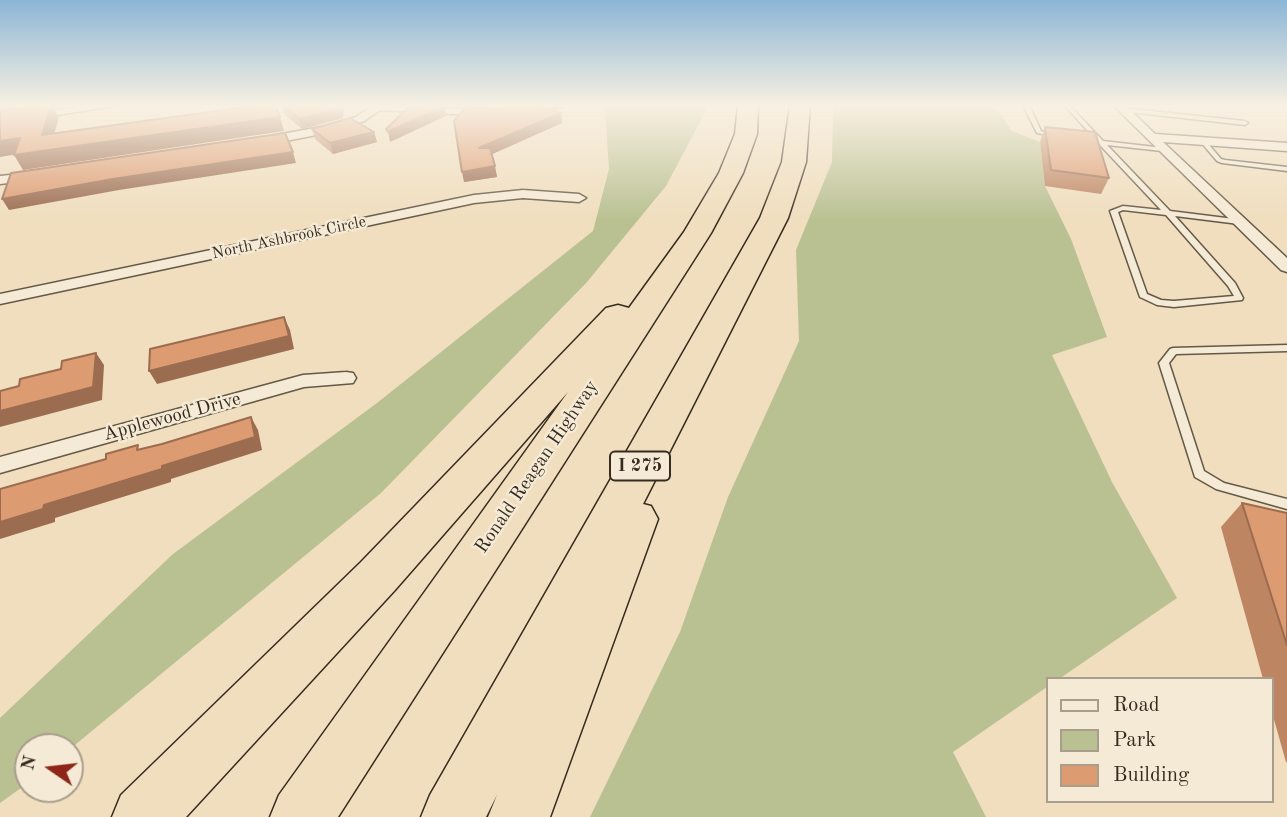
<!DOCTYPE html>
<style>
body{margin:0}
#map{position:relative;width:1287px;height:817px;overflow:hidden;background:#f0debe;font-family:"Old Standard TT",serif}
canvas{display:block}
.legend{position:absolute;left:1046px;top:677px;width:228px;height:126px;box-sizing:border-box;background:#f5ead5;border:2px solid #a99e8c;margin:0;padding:9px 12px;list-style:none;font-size:21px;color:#362b1f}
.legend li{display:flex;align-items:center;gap:14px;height:35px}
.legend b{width:35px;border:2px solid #a99e8c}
.north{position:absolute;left:14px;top:733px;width:70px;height:70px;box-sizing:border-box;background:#f5ead5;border:2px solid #a99e8c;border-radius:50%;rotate:284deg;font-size:19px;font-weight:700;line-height:28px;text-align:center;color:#362b1f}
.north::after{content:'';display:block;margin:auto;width:24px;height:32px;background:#8f2418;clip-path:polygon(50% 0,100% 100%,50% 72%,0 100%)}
</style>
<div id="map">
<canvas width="1287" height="817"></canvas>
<ul class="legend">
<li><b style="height:9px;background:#f5ead5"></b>Road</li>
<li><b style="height:19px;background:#b9c192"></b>Park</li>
<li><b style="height:19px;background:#dd9b72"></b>Building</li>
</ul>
<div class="north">N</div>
</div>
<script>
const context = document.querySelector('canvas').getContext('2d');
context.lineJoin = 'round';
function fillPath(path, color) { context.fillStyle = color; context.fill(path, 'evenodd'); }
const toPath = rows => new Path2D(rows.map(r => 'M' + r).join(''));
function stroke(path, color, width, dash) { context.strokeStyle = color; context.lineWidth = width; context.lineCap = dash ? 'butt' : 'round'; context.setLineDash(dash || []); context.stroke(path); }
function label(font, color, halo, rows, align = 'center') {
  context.font = font + ' "Old Standard TT",serif'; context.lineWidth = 5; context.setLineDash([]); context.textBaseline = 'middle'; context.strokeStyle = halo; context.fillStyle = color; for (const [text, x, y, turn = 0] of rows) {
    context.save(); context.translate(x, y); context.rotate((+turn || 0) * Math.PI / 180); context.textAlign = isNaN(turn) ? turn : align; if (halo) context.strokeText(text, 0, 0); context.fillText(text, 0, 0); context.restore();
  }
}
const green = toPath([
 [595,105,709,105,666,186,587,282,381,493,70,749,28,747,28,783,0,803,0,718,173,554,377,403,593,231,609,169,605,110],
 [833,105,994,105,1012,131,1040,142,1045,186,1071,239,1107,337,1052,355,1112,482,1177,598,1059,679,1047,679,1047,687,953,752,986,817,590,817,680,632,728,497,799,341,796,250,832,162]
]);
const service = toPath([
 [1023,105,1029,105,1041,131,1057,135,1057,137,1037,133,1023,105],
 [1064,105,1069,105,1103,141,1164,148,1164,150,1162,151,1107,145,1170,211,1242,220,1242,224,1239,224,1175,216,1235,283,1243,298,1242,300,1174,307,1157,305,1140,297,1110,211,1123,206,1161,210,1099,144,1097,143,1097,141,1064,105],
 [1123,210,1166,215,1228,286,1234,296,1174,301,1161,300,1147,294,1118,212,1123,210],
 [1122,108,1245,121,1248,123,1245,125,1120,111,1119,110,1122,108],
 [1200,139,1204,139,1221,159,1225,160,1287,167,1287,171,1222,163,1217,161,1200,141,1200,139],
 [1287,345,1287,351,1176,354,1169,363,1204,471,1224,483,1287,499,1287,509,1216,489,1195,477,1159,363,1170,349,1173,348,1287,345]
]);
const minor = toPath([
 [89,105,121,105,0,124,0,118,89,105],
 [373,105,490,110,496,113,490,116,380,110,364,121,337,131,260,146,254,142,260,138,331,125,356,117,373,105],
 [1113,105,1125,105,1155,134,1287,143,1287,151,1163,142,1287,258,1287,272,1281,270,1113,105],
 [38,172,45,176,43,179,0,184,0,176,38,172],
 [523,190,579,194,586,198,579,202,523,198,474,203,0,304,0,294,474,195,523,190],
 [346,372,353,373,356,378,353,383,304,387,0,473,0,457,303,375,346,372]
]);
const motorway = toPath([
 [738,105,758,105,757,134,743,173,711,233,338,817,270,817,279,795,568,392,395,590,186,817,112,817,121,795,361,562,606,308,618,305,629,308,684,232,719,173,735,134,738,105],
 [790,105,810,105,806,162,788,218,643,504,651,506,658,519,550,817,488,817,497,795,486,817,421,817,430,795,760,218,782,162,790,105]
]);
const wall = toPath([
 [477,105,564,105,565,108,553,111,561,113,562,123,492,154,497,177,464,182,498,109,500,108,477,106],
 [282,106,343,118,302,129,285,115],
 [1045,127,1109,178,1101,194,1045,186,1040,142],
 [312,129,374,132,377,142,333,154,315,139],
 [1242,503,1287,513,1287,762,1286,762,1271,709,1271,679,1263,679,1221,527]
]);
const shadedWall = toPath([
 [0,105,68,105,53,108,59,117,50,149,0,116],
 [341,105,345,105,343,118,302,129,299,119],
 [535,105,564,105,565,108,536,115],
 [444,106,446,116,390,142,388,132],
 [561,113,562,123,481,159,479,148],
 [280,117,284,131,23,170,14,155],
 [374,132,377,142,333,154,330,143],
 [20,138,29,152,0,157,0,141],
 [293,152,296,163,119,190,9,210,2,199,113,179],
 [495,166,497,177,464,182,462,172],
 [284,317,290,330,294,349,157,384,149,371],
 [96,353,104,365,102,400,0,427,0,411],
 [251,417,258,430,262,450,171,479,171,482,55,518,55,522,0,539,0,522,44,505,162,466]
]);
const building = toPath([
 [43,105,51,105,42,135,261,105,275,105,280,117,14,155,20,138,0,141,0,112,43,105],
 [341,105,340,109,299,119,282,106,341,105],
 [411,105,444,106,388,132,386,129,411,105],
 [504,105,535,105,561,113,479,148,490,148,495,166,462,172,454,121,466,107,498,109,504,105],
 [350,118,374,132,330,143,312,129,350,118],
 [1045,127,1095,132,1109,178,1051,170,1045,127],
 [285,133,293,152,113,179,2,199,11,173,285,133],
 [284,317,289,336,149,371,150,349,284,317],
 [96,353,93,387,0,411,0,391,19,386,20,379,61,369,62,361,96,353],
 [251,417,255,437,162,466,162,469,44,505,43,509,0,522,0,489,106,459,106,454,138,445,137,450,162,444,251,417],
 [1242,503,1287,513,1287,645,1242,503]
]);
const farStreetnames = [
 ["North Ashbrook Circle",289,238,-12]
];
const shields = [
 [640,466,60]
];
const shieldNames = [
 ["I 275",640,466]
];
const streetNames = [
 ["Applewood Drive",172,417,-15],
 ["Ronald Reagan Highway",537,467,-56]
];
fillPath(green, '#b9c192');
stroke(service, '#645847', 3);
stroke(minor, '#645847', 3);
stroke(motorway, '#362b1f', 3);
fillPath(service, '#f5ead5');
fillPath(minor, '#f5ead5');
fillPath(motorway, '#f0debe');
fillPath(wall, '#be8562');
fillPath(shadedWall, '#9b6c50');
fillPath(building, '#dd9b72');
stroke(building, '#9b6c50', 2);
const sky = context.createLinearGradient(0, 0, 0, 220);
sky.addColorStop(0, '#8bb6d6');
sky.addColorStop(0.48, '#f8f0e2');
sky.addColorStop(1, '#f8f0e200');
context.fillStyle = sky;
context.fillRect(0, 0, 1287, 220);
label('16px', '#362b1f', '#f5ead5', farStreetnames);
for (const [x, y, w] of shields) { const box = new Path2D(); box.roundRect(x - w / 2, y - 14.5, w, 29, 5); context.fillStyle = '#f5ead5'; context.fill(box); stroke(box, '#362b1f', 2); }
label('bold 18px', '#362b1f', null, shieldNames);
label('19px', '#362b1f', '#f5ead5', streetNames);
</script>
